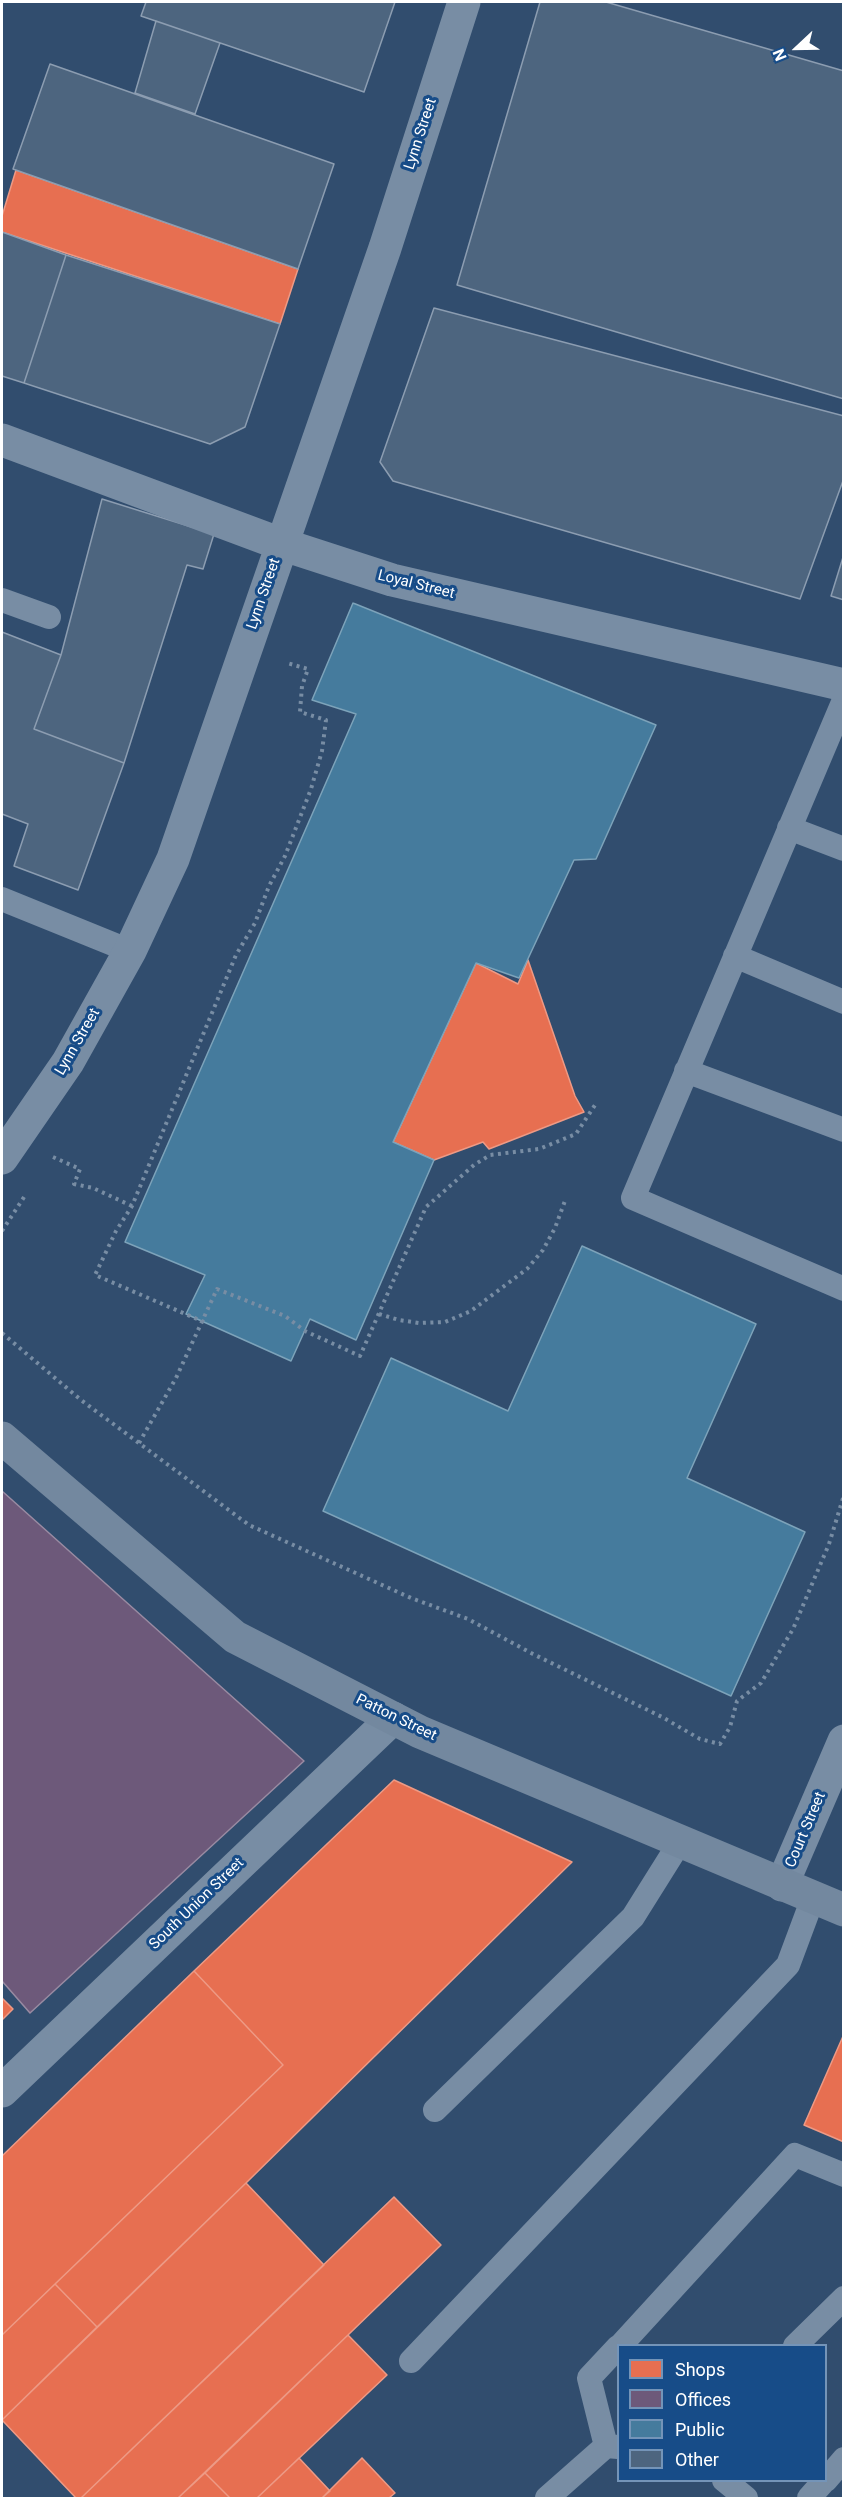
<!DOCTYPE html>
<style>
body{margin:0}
#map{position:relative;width:845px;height:2500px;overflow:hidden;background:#314d6e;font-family:Roboto,sans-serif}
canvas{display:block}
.frame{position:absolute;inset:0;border:3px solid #fff;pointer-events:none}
.legend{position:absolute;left:617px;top:2344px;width:210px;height:138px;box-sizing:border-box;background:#174c88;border:2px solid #7494b8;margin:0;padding:8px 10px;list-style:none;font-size:18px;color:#fff}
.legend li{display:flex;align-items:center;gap:12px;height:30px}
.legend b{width:30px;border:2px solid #7494b8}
.north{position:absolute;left:767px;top:18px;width:60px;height:60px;-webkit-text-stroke:4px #174c88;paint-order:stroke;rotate:248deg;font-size:16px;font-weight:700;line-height:24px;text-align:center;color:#fff}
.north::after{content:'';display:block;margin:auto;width:21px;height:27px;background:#fff;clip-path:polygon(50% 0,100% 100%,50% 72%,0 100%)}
</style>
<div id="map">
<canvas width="845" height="2500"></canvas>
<div class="frame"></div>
<ul class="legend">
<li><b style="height:16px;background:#e76f51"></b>Shops</li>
<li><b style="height:16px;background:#6d597a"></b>Offices</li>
<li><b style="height:16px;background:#457b9d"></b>Public</li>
<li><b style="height:16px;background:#4d657f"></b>Other</li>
</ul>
<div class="north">N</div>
</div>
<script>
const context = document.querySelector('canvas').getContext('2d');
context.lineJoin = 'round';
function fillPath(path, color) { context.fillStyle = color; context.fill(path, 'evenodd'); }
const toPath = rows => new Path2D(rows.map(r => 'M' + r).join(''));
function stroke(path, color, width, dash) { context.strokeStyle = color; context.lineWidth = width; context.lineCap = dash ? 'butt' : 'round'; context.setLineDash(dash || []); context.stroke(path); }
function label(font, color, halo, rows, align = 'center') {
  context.font = font + ' Roboto,sans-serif'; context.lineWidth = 6; context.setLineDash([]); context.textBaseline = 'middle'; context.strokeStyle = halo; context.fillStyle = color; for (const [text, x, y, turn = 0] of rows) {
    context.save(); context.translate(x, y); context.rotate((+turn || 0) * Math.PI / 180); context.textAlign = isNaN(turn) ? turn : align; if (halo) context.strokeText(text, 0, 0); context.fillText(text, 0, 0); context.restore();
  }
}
const shops = toPath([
 [16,170,298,269,280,324,2,232,2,216,16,170],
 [528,960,575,1096,584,1112,489,1149,483,1142,434,1160,393,1142,476,963,518,984,528,960],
 [394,1780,572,1862,246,2183,97,2327,55,2284,283,2065,194,1971,394,1780],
 [194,1971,283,2065,2,2335,2,2156,194,1971],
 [2,1998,13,2009,2,2020,2,1998],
 [844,2034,844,2142,804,2125,844,2034],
 [246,2183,324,2265,81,2498,76,2498,2,2420,246,2183],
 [394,2197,441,2245,348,2335,178,2498,81,2498,394,2197],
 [55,2284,97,2327,2,2420,2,2335,55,2284],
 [348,2335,387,2375,257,2498,230,2498,205,2473,348,2335],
 [299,2458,330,2491,322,2498,257,2498,299,2458],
 [362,2458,395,2493,389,2498,322,2498,362,2458],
 [205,2473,230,2498,178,2498,205,2473]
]);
const offices = toPath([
 [2,1491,304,1761,30,2013,2,1981,2,1491]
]);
const public = toPath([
 [353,603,656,725,596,859,574,860,519,978,476,963,393,1142,434,1160,356,1340,310,1319,291,1361,186,1314,205,1275,125,1242,356,714,312,700,353,603],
 [582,1246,756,1324,687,1478,805,1532,731,1696,323,1511,391,1358,508,1411,582,1246]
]);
const building = toPath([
 [146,2,395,2,364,92,141,16,146,2],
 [540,2,606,2,844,71,844,399,457,285,540,2],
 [156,21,220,43,195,114,135,93,156,21],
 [50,64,334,164,298,269,13,169,50,64],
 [2,232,66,255,24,383,2,376,2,232],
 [66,255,280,324,245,427,210,444,24,383,66,255],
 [434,308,844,416,844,478,800,599,393,481,380,462,434,308],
 [102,499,214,534,203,569,187,565,124,763,34,729,61,655,102,499],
 [844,554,844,600,831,596,844,554],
 [2,632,61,655,34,729,124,763,78,890,14,866,28,824,2,814,2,632]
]);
const path = toPath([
 [53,1157,80,1169,74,1184,93,1188,132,1206],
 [2,1231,26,1194],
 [379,1314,399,1320,419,1323,445,1322,471,1311,527,1269,543,1250,555,1228,566,1198],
 [204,1322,95,1275,116,1231,132,1206,236,955,255,923,269,886,285,856,311,789,322,751,326,720,300,712,302,686,308,669,287,663],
 [2,1333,81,1400,249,1525,411,1598,468,1619,533,1654,662,1717,700,1739,720,1744,730,1727,737,1701,761,1683,793,1629,829,1544,844,1495],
 [139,1443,176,1378,217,1289,285,1316,305,1331,360,1356,426,1207,474,1165,490,1155,539,1149,576,1134,597,1102]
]);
const service = toPath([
 [2,600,49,617],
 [844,700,633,1198,844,1289],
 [789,828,844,849],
 [2,899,130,951],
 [735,956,844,1002],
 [686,1071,844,1130],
 [435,2110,633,1917,680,1842],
 [620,2346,795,2155,844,2175],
 [795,2346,844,2298],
 [411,2361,788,1965,813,1898],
 [606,2446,589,2378,618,2347],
 [724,2480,746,2498],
 [826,2480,844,2459],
 [547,2498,606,2446,618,2447],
 [809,2498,825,2480]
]);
const minor = toPath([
 [2,440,281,544,392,580,844,685],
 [2,1158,68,1062,130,951,173,859,385,248,464,2],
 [782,1885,844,1741],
 [2,2091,393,1718]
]);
const secondary = toPath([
 [2,1438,235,1637,420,1732,844,1910]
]);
const streetNames = [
 ["Lynn Street",421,134,-72],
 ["Loyal Street",416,585,14],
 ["Lynn Street",264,594,-71],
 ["Lynn Street",78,1042,-60],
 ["Patton Street",396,1718,26],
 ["Court Street",806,1830,-67],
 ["South Union Street",197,1904,-44]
];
fillPath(shops, '#e76f51');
stroke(shops, '#ee9a85', 1.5);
fillPath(offices, '#6d597a');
stroke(offices, '#998ba2', 1.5);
fillPath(public, '#457b9d');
stroke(public, '#7da3ba', 1.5);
fillPath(building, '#4d657f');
stroke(building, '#8c9db1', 1.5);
stroke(path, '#788da4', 4, [3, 4.5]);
stroke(service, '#788da4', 24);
stroke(minor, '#788da4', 33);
stroke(secondary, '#73889f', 33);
label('15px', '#fff', '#174c88', streetNames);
</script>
